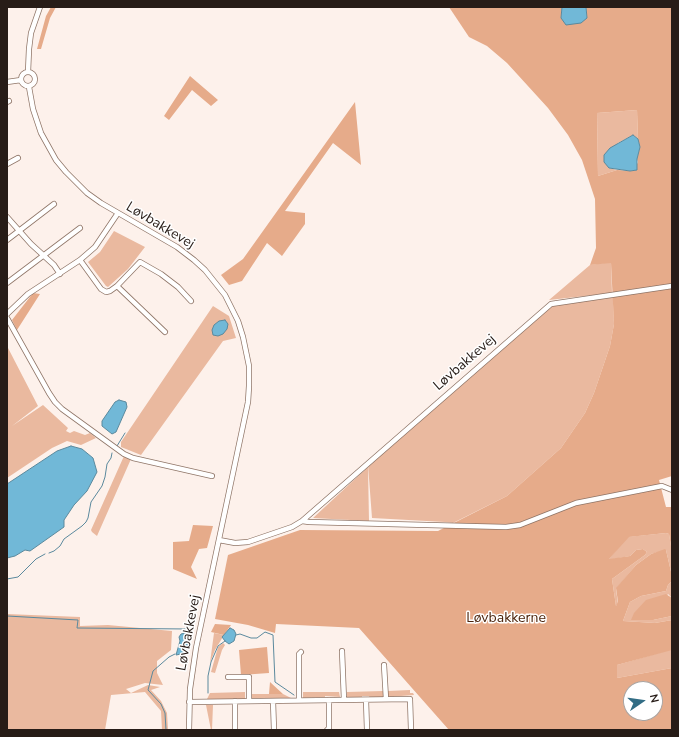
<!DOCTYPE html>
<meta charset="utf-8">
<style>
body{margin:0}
#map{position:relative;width:679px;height:737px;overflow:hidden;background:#fdf1eb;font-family:"Nunito Sans",sans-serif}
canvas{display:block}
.frame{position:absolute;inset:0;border:8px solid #271c17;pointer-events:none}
.north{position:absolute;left:623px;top:681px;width:40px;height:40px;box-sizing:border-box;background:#fff;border:1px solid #a9a4a2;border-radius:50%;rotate:77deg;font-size:11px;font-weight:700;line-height:16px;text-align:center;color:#271c17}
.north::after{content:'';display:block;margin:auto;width:14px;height:18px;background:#326d85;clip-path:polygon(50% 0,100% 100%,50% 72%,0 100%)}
</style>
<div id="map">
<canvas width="679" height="737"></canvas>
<div class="frame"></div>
<div class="north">N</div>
</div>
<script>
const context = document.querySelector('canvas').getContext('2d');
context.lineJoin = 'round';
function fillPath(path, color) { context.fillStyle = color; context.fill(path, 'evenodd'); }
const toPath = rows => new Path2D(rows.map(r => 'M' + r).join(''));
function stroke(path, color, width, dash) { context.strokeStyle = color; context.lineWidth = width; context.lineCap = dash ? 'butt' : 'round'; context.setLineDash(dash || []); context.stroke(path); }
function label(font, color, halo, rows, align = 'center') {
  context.font = font + ' "Nunito Sans",sans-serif'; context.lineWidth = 3; context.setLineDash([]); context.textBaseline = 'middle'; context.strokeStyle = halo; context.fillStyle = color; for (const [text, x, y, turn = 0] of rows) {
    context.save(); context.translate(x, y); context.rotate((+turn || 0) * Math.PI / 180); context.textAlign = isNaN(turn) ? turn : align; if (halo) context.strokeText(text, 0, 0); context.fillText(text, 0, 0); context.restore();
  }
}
const green = toPath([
 [637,110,638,139,633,135,618,143,609,168,617,170,598,176,597,113],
 [114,231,145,247,128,269,108,287,106,286,88,262,100,252],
 [611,262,612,293,549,300,590,265],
 [613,297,614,324,610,346,594,393,585,413,561,448,507,496,453,523,445,522,372,518,368,465,550,307,556,304],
 [213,306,229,316,236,338,223,341,141,455,121,447,121,442],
 [7,346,38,406,12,426,43,405,68,428,66,431,70,433,74,431,85,435,90,433,96,438,81,445,67,441,52,448,7,478],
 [124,456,131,459,97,536,92,532,91,530],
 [368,467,369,521,313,518],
 [666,533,669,534,672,552,672,576,666,550,651,554,636,565,616,589,618,604,616,606,612,579,645,555,647,552,643,549,636,550,630,556,608,560,627,537],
 [672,581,672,598,668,594,653,620,672,616,672,620,655,623,623,621,630,602,641,596,666,591,668,585],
 [7,614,80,617,80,626,108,625,172,631,171,650,157,661,157,673,163,685,145,683,126,689,131,693,148,685,160,687,151,690,161,701,167,713,168,730,162,730,161,711,145,692,111,695,105,730,7,730],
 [214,633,224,635,215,650,210,663],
 [223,643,225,645,222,650,215,673,211,672,218,647],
 [669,650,672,650,672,668,617,678,617,665],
 [410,690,410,693,413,693,414,695,388,697,388,691],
 [383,691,383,698,370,698,369,696,362,696,362,697,347,697,347,692],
 [245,692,245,699,207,699,210,693],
 [303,692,339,692,340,697,325,696,325,697,303,698],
 [252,694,283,694,291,698,252,698],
 [206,705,213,705,212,730,211,730]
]);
const forest = toPath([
 [51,7,56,7,50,18,41,49,37,49,46,16],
 [449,7,562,7,561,18,587,18,586,7,672,7,672,476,659,480,666,507,672,507,672,552,669,534,666,533,629,537,609,559,630,556,636,550,643,549,647,552,645,555,612,579,616,606,618,602,616,588,636,565,651,554,665,549,666,550,672,576,672,581,668,585,666,591,641,596,630,602,623,621,655,623,672,620,672,650,617,665,617,678,672,668,672,730,449,730,359,628,276,624,275,633,248,625,215,619,228,555,300,530,438,531,507,496,561,448,585,413,594,393,610,346,614,324,611,263,590,265,596,248,595,199,582,160,568,135,548,108,507,63,487,46,469,37],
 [637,110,638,139,640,147,637,159,638,162,634,171,617,170,598,176,597,113],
 [631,689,655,689,655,713,631,713],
 [190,76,218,100,211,106,192,90,169,120,164,116],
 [355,102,361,165,333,143,285,211,305,213,305,224,282,256,267,243,242,281,229,285,221,275,243,259],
 [33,293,40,294,17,330,12,320],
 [193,525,213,526,207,548,199,549,191,567,197,579,173,569,173,542,189,541],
 [666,594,672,598,672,616,653,620,631,620,634,613,646,600],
 [215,624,231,625,224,635,211,632],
 [267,647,269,673,241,675,239,650],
 [270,682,283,694,269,694]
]);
const water = toPath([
 [562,7,586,7,587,18,581,23,566,25,561,18,562,7],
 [633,135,638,139,640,147,637,159,637,170,630,171,609,168,604,162,604,155,610,148,633,135],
 [225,320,228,324,227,329,223,334,218,336,213,335,212,330,214,325,219,321,225,320],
 [119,400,126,402,127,407,116,432,112,434,102,426,102,421,115,402,119,400],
 [71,446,82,449,93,458,97,472,87,491,74,505,64,520,64,527,30,551,25,550,15,556,7,558,7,484,57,451,71,446],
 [230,628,234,630,236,634,234,641,229,644,225,641,222,637,230,628],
 [185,633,189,635,186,653,176,655,180,641,179,637,181,634,185,633]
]);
const stream = toPath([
 [117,446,125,433],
 [49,553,54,551,60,546,64,539,82,526,86,522,88,518,91,502,102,486,105,477,107,464,111,458,112,453],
 [7,579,18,577,36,559,45,554],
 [7,616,78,620,77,628,188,629],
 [236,635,240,634,251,638,257,638,265,632,273,635,275,682,294,695],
 [208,693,208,676,211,662,218,646,225,641],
 [166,730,165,713,161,704,148,690,153,671,169,657,175,654]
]);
const minor = toPath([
 '21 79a7 7 0 1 1 14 0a7 7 0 1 1-14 0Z',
 [28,72,29,49,31,33,40,7],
 [7,82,21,80],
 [29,87,33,109,41,133,56,160,66,172,87,193,101,203,177,247,194,260,205,270,225,295,238,321,243,337,249,366,249,386,248,402,196,648,190,689,189,730],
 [7,102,9,101],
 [7,164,18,158],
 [7,217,31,244,54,265,60,274],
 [7,240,54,204],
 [80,260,101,289,106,292,110,291,117,286,140,262,161,274,178,287,191,301],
 [7,283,80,228],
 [117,286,165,332],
 [7,314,28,294,80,260,95,247,118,213],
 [7,318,49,393,55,402,62,409,124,454,133,458,212,476],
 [302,521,309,522,506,527,520,525,576,503,662,486,672,490],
 [219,540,235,543,248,542,292,527,302,521,551,304,672,286],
 [342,651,344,700],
 [384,665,386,699],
 [228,677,249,677,249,701],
 [299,700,299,654,301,652],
 [366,700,367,730],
 [235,701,235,730],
 [273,701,274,730],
 [189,702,410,699,411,730],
 [327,730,329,728,329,700]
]);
const streetNames = [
 ["Løvbakkevej",160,226,31],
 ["Løvbakkevej",465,363,-41],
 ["Løvbakkevej",189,633,-79]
];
const parkNames = [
 ["Løvbakkerne",506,619]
];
fillPath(green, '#eab99f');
fillPath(forest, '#e6ab8a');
fillPath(water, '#71b8d7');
stroke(water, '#5b899d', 1);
stroke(stream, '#5b899d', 1);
stroke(minor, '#8f7567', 6);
stroke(minor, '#fff', 4.5);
label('14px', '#271c17', '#fff', streetNames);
label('14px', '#4c250d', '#fff', parkNames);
</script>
